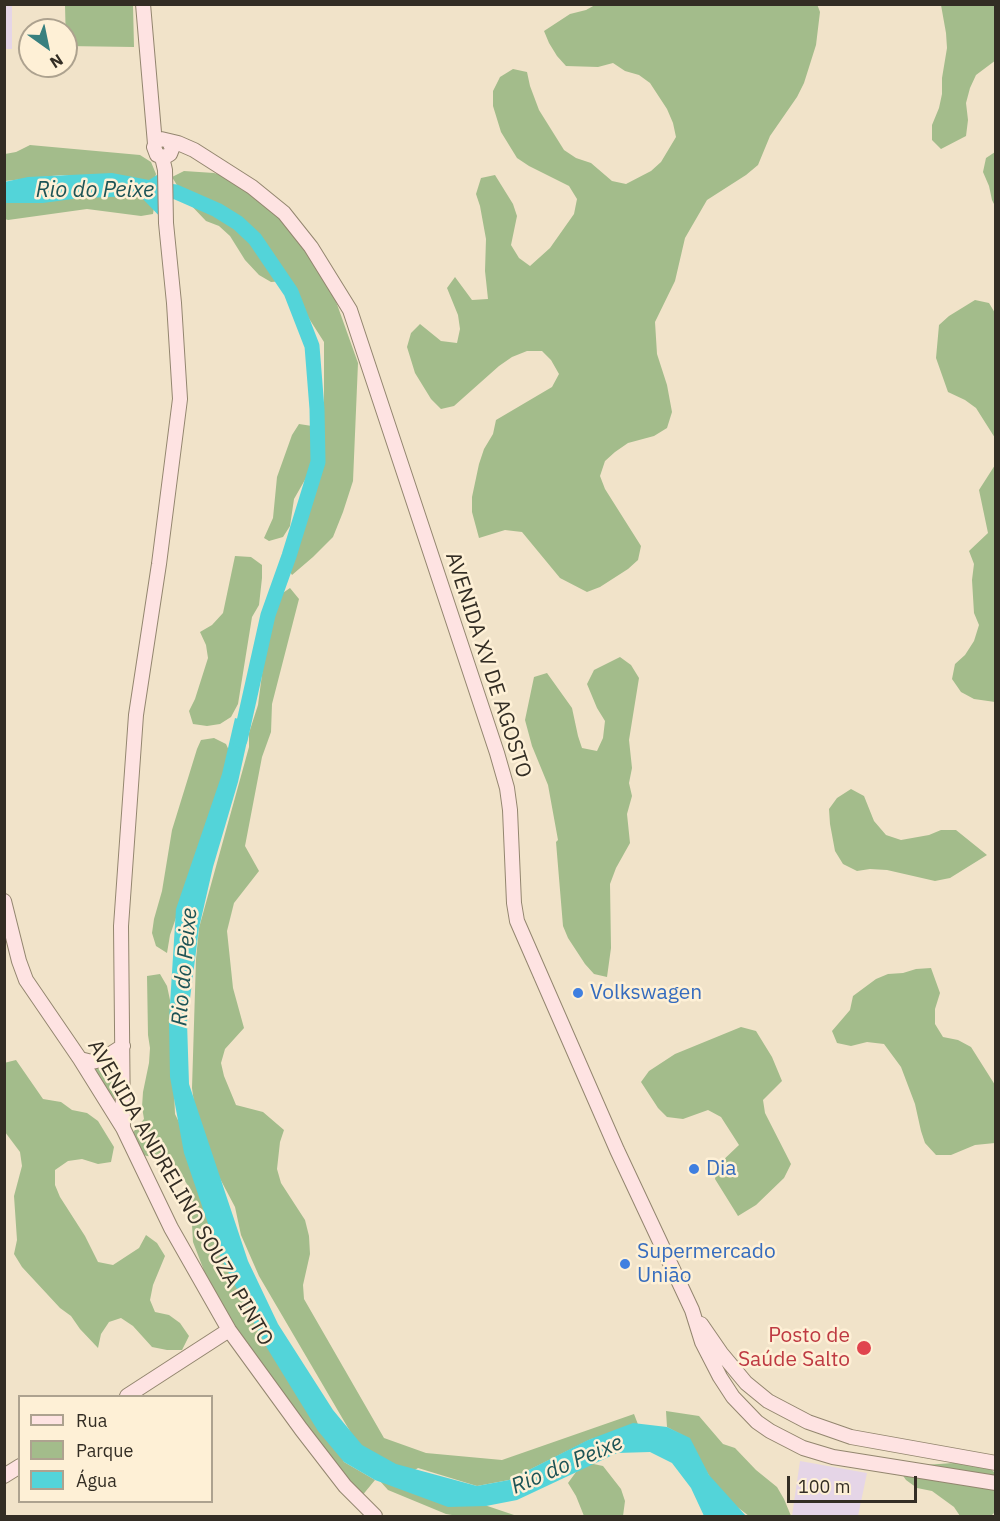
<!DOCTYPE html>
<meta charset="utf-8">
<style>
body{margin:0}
#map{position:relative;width:1000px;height:1521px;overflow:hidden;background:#f1e3c9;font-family:"IBM Plex Sans",sans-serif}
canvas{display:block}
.frame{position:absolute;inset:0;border:6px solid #332d24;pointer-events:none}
.legend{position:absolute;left:18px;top:1395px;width:195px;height:108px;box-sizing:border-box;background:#fef0d6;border:2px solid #ada28f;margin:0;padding:8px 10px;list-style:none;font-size:18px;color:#332d24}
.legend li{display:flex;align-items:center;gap:12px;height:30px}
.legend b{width:30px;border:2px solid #ada28f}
.north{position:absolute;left:18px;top:18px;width:60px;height:60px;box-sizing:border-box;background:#fef0d6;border:2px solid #ada28f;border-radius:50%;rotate:147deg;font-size:16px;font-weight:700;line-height:24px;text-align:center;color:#332d24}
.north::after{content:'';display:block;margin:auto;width:21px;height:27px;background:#38807f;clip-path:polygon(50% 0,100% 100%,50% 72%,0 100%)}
.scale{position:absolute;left:787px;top:1476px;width:130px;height:27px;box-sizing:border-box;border:3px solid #332d24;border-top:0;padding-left:8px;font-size:18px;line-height:21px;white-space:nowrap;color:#332d24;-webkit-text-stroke:4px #fef0d6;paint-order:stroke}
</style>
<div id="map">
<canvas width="1000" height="1521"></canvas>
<div class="frame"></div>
<ul class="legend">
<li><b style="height:8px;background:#fee3e2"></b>Rua</li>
<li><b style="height:16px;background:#a3bc8b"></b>Parque</li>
<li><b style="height:16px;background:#53d4d9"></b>Água</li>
</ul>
<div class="north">N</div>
<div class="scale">100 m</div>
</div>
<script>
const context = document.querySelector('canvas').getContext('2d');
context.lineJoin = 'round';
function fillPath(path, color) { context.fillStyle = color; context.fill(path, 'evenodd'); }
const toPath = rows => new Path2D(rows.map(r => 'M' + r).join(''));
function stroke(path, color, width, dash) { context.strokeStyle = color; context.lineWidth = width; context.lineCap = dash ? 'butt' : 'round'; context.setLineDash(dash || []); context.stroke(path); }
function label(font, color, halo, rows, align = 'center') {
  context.font = font + ' "IBM Plex Sans",sans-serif'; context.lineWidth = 5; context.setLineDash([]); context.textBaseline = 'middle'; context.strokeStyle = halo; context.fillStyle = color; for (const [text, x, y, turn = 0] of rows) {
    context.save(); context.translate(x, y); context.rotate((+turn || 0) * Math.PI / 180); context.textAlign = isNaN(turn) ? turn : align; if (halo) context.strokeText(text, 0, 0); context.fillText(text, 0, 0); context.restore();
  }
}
const education = toPath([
 [4,5,12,5,12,49,5,49],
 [800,1461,867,1473,858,1516,792,1516]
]);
const green = toPath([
 [65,5,133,5,134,47,66,46],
 [595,5,817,4,820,12,816,45,804,83,797,97,770,136,758,165,746,175,707,200,685,238,675,281,655,322,657,354,667,385,672,412,667,428,654,436,628,443,615,452,605,461,600,476,605,489,641,546,638,560,628,569,600,587,587,592,560,578,522,532,505,530,479,538,472,512,472,497,479,464,484,449,493,434,496,420,552,387,559,374,551,360,542,351,527,351,512,357,499,366,454,406,441,409,431,399,415,373,407,347,411,333,420,324,441,341,457,343,460,329,458,315,447,288,455,277,472,300,488,299,485,271,486,239,480,206,476,194,481,178,495,175,513,204,517,216,511,245,519,258,530,266,550,248,574,214,577,199,569,186,529,166,517,158,501,132,493,106,493,91,500,77,513,69,527,72,530,86,539,110,564,150,576,158,591,163,612,181,626,184,651,171,661,162,676,137,673,123,667,109,650,83,639,75,625,71,613,63,598,67,566,66,557,56,549,43,544,31,570,14,586,10],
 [941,5,995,5,996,60,976,75,970,88,966,103,968,120,966,136,941,149,932,140,932,125,939,108,942,94,942,78,947,48,946,33],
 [30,145,140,155,151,162,156,174,154,181,61,175,5,181,5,154,16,152],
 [995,152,995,206,992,200,989,186,983,172,986,158],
 [184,171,214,173,227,177,266,203,313,257,333,293,358,363,353,481,343,512,333,537,313,557,292,575,284,563,324,459,324,342,285,281,271,282,259,275,245,260,230,236,219,226,206,221,186,200,172,177],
 [150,194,155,201,153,214,141,216,87,209,8,220,5,219,5,197],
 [975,300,989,303,995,313,995,438,976,408,965,400,948,392,936,358,939,325,949,316],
 [299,424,312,426,320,438,318,451,314,464,294,499,290,526,283,537,269,541,264,538,273,518,277,477,292,435],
 [995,465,995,702,974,699,961,692,952,679,955,664,965,655,974,641,979,625,974,613,972,580,974,564,969,551,988,533,979,490],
 [235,556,251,557,262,565,262,578,259,605,252,617,238,704,231,717,220,724,207,726,193,724,189,711,195,699,208,658,206,645,200,632,212,625,223,613],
 [290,588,299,599,272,704,271,732,262,757,245,846,259,871,234,903,227,931,233,988,244,1028,225,1049,221,1063,224,1076,236,1105,263,1112,284,1130,280,1142,277,1169,281,1183,305,1220,309,1236,310,1254,303,1285,304,1299,384,1438,426,1453,502,1460,634,1414,639,1427,591,1439,509,1480,477,1486,418,1468,410,1473,361,1450,259,1276,241,1235,235,1207,216,1171,194,1103,192,1088,196,959,199,928,249,747,249,733,258,705,267,636,266,622,277,597],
 [620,657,631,665,639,678,629,740,632,768,629,783,632,796,627,814,630,843,616,868,610,884,611,948,607,977,594,974,585,964,568,938,563,926,556,842,558,840,548,785,532,746,525,720,534,677,547,673,572,708,578,736,582,748,597,751,603,738,605,721,597,708,587,684,594,670],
 [214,738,226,744,232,757,170,935,167,953,156,946,152,933,154,919,162,891,172,830,197,749,201,740],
 [851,789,864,796,874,821,886,835,901,840,929,835,941,830,956,830,987,855,950,878,935,881,887,870,870,869,857,871,843,864,835,851,830,824,829,809,837,798],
 [931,968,940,993,935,1009,935,1024,943,1037,958,1040,971,1047,995,1085,995,1143,975,1145,951,1155,936,1155,925,1143,921,1131,915,1104,901,1067,884,1044,867,1042,851,1046,837,1043,832,1031,850,1010,853,996,876,979,888,974,903,973,916,969],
 [160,974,167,986,170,1000,175,1114,344,1462,375,1480,361,1497,256,1361,208,1281,193,1242,190,1189,175,1165,164,1158,147,1156,134,1152,125,1142,144,1119,142,1107,143,1092,149,1063,150,1048,148,1035,147,976],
 [741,1027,756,1031,772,1057,782,1081,763,1100,765,1113,791,1164,784,1178,756,1205,738,1216,715,1179,718,1165,739,1145,721,1117,708,1110,683,1119,667,1117,658,1108,641,1082,649,1071,675,1054],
 [117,1056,114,1106,89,1068],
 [16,1060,43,1099,61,1102,72,1110,87,1113,98,1121,114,1147,111,1162,98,1164,82,1159,68,1161,55,1170,55,1185,60,1197,85,1236,98,1262,113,1265,139,1248,146,1235,157,1243,165,1256,153,1285,150,1300,155,1312,169,1315,180,1323,189,1336,182,1350,167,1350,152,1347,133,1326,121,1318,109,1322,101,1334,98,1348,80,1329,71,1316,60,1308,22,1267,14,1254,17,1240,14,1196,22,1166,20,1152,5,1132,4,1063],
 [666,1411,699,1416,723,1444,735,1448,756,1470,777,1487,784,1499,791,1516,749,1516,720,1494,686,1437,667,1427],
 [983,1461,995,1473,995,1512,991,1516,960,1516,954,1507,932,1491,917,1488,906,1480,897,1467,910,1462,924,1465],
 [589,1463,603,1466,621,1489,625,1501,623,1516,584,1516,576,1496,568,1483,576,1472],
 [379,1480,437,1489,517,1516,458,1516,446,1514,388,1490]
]);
const water = toPath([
 [165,170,166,223,140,196,80,198,43,203,5,203,4,182,28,177,112,173,149,180],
 [235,718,251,723,238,782,213,867,199,928,187,1022,189,1084,248,1261,278,1324,333,1410,362,1445,396,1464,477,1486,509,1480,588,1440,633,1423,667,1427,690,1438,709,1475,746,1516,704,1516,691,1488,672,1463,650,1452,617,1453,517,1500,486,1506,448,1507,375,1480,344,1462,318,1431,267,1348,217,1250,184,1153,170,1077,169,1020,176,909,222,774]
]);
const river = toPath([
 [151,189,176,192,217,210,238,223,255,239,291,292,312,346,317,409,318,462,289,556,268,615,240,740]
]);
const secondary = toPath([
 [143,4,155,144],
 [169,141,172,149,170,154,165,157,157,155,154,147,156,142,161,139,178,143,194,150,252,187,284,213,311,247,350,310,497,753,507,788,510,810,514,903,517,921,617,1150,692,1310,702,1342,720,1377,733,1397,757,1422,770,1431,803,1448,833,1457,996,1483],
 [4,901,19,961,26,980,80,1059,123,1128,171,1228,229,1330,301,1429,345,1486,375,1516],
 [80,1059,92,1062,101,1060,123,1046],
 [123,1128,121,926,136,715,159,564,180,399,174,303,166,223,165,170,162,157],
 [701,1324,721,1353,746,1383,768,1401,808,1422,851,1437,996,1463],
 [127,1396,229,1330],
 [4,1476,20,1466]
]);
const markers = [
 [578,993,6,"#3f7fe0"],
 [694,1169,6,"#3f7fe0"],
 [625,1264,6,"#3f7fe0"],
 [864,1348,8,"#e0444e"]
];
const streetNames = [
 ["AVENIDA XV DE AGOSTO",488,665,72],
 ["AVENIDA ANDRELINO SOUZA PINTO",180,1193,60]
];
const shopNames = [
 ["Volkswagen",590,993],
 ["Dia",706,1169],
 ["Supermercado",637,1252],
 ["União",637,1276]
];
const healthNames = [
 ["Posto de",850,1336],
 ["Saúde Salto",850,1360]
];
const waterNames = [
 ["Rio do Peixe",95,191],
 ["Rio do Peixe",185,967,-85],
 ["Rio do Peixe",567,1465,-23]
];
fillPath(education, '#e5d5e7');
fillPath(green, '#a3bc8b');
fillPath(water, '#53d4d9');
stroke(river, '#53d4d9', 15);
stroke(secondary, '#93866f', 16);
stroke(secondary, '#fee3e2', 14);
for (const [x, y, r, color] of markers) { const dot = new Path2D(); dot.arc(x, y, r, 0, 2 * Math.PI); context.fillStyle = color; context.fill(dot); stroke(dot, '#fef0d6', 2); }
label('21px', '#332d24', '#fef0d6', streetNames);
label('21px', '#366cbe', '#fef0d6', shopNames, 'left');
label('21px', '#be3a42', '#fef0d6', healthNames, 'right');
label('italic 22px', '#1d5456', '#fef0d6', waterNames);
</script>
